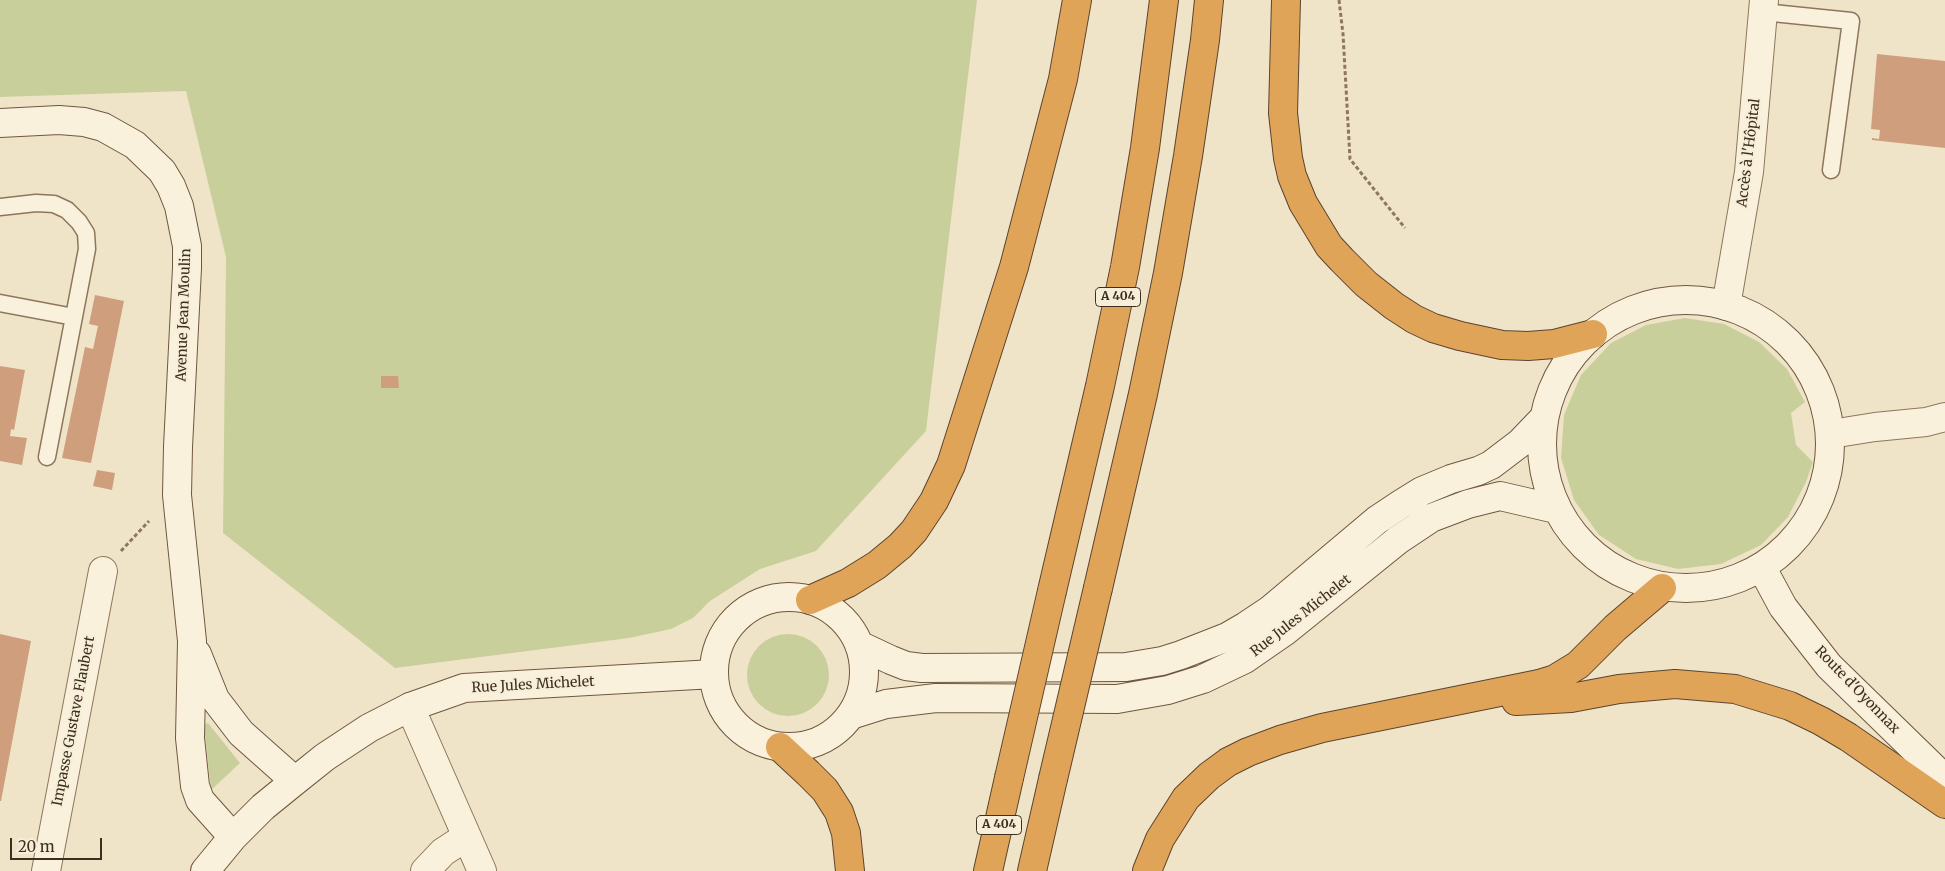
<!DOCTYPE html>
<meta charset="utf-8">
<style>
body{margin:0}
#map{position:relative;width:1945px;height:871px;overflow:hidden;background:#f0e4c8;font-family:Merriweather,serif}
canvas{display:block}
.scale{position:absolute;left:10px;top:838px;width:92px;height:22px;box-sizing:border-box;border:2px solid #3d2e20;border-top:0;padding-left:6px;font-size:15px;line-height:18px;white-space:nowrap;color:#3d2e20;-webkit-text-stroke:4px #f7eed8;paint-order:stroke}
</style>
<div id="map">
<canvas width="1945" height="871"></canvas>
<div class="scale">20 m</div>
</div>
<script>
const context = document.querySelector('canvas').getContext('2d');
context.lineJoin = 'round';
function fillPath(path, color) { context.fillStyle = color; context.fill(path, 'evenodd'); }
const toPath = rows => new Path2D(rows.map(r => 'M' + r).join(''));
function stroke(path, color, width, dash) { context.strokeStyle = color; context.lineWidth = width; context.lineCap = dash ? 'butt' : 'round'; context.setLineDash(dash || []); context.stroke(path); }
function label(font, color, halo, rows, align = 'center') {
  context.font = font + ' Merriweather,serif'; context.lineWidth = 4; context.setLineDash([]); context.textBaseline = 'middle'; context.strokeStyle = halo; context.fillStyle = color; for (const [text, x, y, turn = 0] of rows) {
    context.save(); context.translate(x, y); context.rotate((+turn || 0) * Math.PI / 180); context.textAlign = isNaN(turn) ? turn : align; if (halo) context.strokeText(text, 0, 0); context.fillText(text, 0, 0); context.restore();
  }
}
const green = toPath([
 [0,0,977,0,926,431,816,551,760,569,710,601,693,618,671,629,629,638,395,668,223,533,226,257,186,91,0,97],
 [1685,318,1724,324,1759,342,1787,369,1805,402,1791,413,1796,445,1813,462,1806,482,1788,517,1761,545,1721,564,1678,569,1636,559,1599,535,1574,500,1561,458,1564,415,1581,375,1611,343,1646,325],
 '747 675a41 41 0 1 1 82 0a41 41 0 1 1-82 0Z',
 [208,723,240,763,211,790,204,725]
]);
const building = toPath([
 [1877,54,1945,61,1945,148,1872,140,1872,138,1879,139,1880,130,1871,129],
 [95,295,124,301,91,463,62,458,85,347,93,349,98,326,89,324],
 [0,366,25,370,14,430,11,429,10,436,27,438,22,465,0,461],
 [381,376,398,376,399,388,381,388],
 [97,470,115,473,112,490,93,486],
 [0,634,31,641,1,801,0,801]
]);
const path = toPath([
 [1339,0,1343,34,1350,159,1405,228],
 [121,551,149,521]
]);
const lane = toPath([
 [1763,12,1851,21,1831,170],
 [0,207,36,203,54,204,67,210,79,222,86,233,87,249,47,457],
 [0,303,74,317]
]);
const street = toPath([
 [1726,306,1749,172,1764,0],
 [1831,434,1875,427,1926,422,1945,417],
 [410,707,482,871],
 [46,871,103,571],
 [425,871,443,852,466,837]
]);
const secondary = toPath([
 [0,123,59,120,84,122,103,127,135,145,162,171,171,186,179,206,187,246,187,268,178,447,177,495,192,641,190,738,195,786,200,800,233,837],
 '1542 444a144 144 0 1 1 288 0a144 144 0 1 1-288 0Z',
 [1762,568,1783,607,1829,666,1945,779],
 '714 672a75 75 0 1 1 150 0a75 75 0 1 1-150 0Z',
 [859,645,891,660,906,666,922,668,1126,667,1162,661,1181,655,1227,637,1246,626,1270,610,1377,520,1401,504,1422,491,1451,479,1478,471,1491,465,1520,443,1544,418],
 [197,654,215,699,241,733,295,781],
 [851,715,886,704,936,698,1117,699,1168,690,1203,679,1245,659,1284,632,1398,540,1431,518,1468,504,1500,496,1556,509],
 [205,871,233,837,263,807,295,781,325,757,369,728,410,707,464,688,714,674]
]);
const highway = toPath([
 [1286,0,1283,113,1288,158,1292,176,1303,203,1329,246,1342,260,1366,284,1394,306,1414,319,1433,328,1460,336,1502,345,1528,346,1554,344,1593,334],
 [1098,588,1143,394,1168,273,1188,156,1205,40,1209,0],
 [1052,591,1100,386,1125,267,1145,148,1164,0],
 [810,600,848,583,877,565,900,546,914,531,934,501,951,465,1014,267,1063,79,1077,0],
 [1516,701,1571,698,1619,689,1675,684,1735,689,1790,706,1821,721,1848,737,1945,804],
 [780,747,808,773,825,790,839,812,846,833,850,871],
 [988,871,1009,778],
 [1032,871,1053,779],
 [1147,871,1160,839,1186,798,1209,776,1228,762,1248,752,1280,740,1322,728,1539,684,1555,679,1578,665,1615,628,1662,588]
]);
const highwayBridge = toPath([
 [1009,778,1052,591],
 [1053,779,1098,588]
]);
const shields = [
 [1118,297,45],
 [999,825,45]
];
const shieldNames = [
 ["A 404",1118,297],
 ["A 404",999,825]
];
const streetNames = [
 ["Accès à l'Hôpital",1749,153,-83],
 ["Avenue Jean Moulin",184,315,-88],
 ["Rue Jules Michelet",1301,616,-38],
 ["Rue Jules Michelet",533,685,-3],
 ["Route d'Oyonnax",1857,690,46],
 ["Impasse Gustave Flaubert",74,721,-79]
];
fillPath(green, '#c9cf9b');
fillPath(building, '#cf9f7d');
stroke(lane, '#8d765c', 19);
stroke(street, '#8d765c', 30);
stroke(secondary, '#6f573f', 30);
stroke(highway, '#5b4430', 30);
stroke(path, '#8d765c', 3, [4, 2.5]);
stroke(lane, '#faf1dc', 16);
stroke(street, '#faf1dc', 28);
stroke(secondary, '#faf1dc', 28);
stroke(highway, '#e0a458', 28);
stroke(highwayBridge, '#5b4430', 30, []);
stroke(highwayBridge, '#e0a458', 28);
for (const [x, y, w] of shields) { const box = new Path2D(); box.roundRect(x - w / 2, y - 9.5, w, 19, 4); context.fillStyle = '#f7eed8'; context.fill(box); stroke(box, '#3d2e20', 1); }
label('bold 12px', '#3d2e20', null, shieldNames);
label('14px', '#3d2e20', '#f7eed8', streetNames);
</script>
